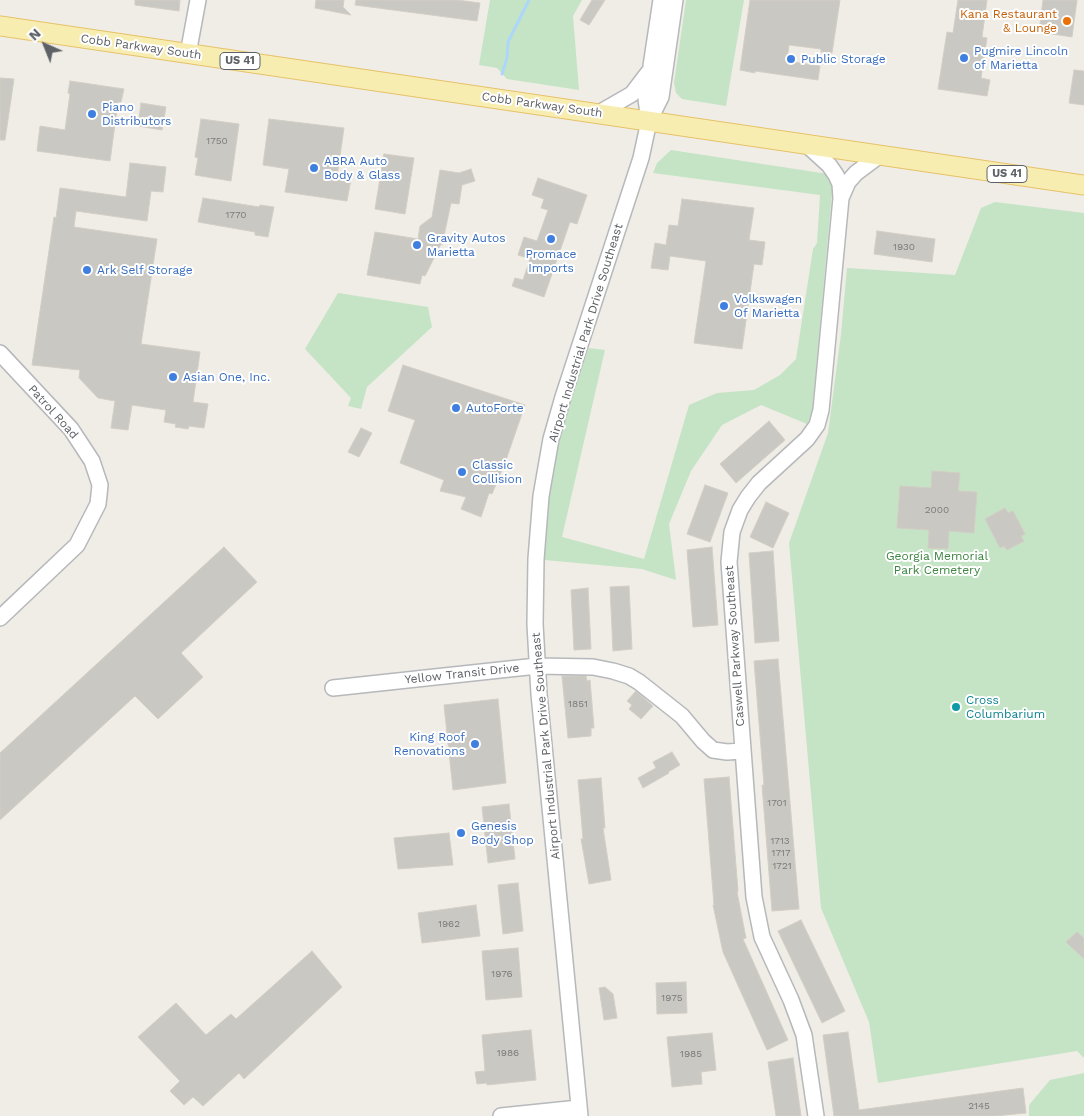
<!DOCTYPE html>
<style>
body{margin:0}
#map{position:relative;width:1084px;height:1116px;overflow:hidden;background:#efede6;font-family:"Work Sans",sans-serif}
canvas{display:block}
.north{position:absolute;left:20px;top:20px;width:50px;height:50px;-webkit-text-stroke:4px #fff;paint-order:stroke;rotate:316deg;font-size:14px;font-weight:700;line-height:20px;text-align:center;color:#5e6165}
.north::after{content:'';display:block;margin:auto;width:18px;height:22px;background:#5e6165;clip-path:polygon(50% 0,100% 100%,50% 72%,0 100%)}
</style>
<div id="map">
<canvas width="1084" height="1116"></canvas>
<div class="north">N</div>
</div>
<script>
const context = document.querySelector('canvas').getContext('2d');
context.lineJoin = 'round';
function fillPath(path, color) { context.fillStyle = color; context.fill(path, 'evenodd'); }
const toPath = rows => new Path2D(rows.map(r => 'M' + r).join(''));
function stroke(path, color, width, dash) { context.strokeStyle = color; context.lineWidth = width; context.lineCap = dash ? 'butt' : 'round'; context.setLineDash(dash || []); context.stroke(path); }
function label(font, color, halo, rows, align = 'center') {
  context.font = font + ' "Work Sans",sans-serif'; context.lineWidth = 4; context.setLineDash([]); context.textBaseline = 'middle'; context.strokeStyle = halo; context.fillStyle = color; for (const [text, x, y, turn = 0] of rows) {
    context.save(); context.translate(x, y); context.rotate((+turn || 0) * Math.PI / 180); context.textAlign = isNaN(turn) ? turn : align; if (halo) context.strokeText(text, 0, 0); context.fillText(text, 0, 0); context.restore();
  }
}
const green = toPath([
 [490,0,582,0,573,16,579,90,507,79,497,68,479,65],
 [686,0,744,0,726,106,682,99,676,93,674,83],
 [671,150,828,174,833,182,812,413,807,424,761,405,722,425,691,471,669,524,676,580,642,569,545,560,545,533,553,457,569,398,589,348,605,350,562,537,644,559,689,405,717,393,754,390,780,375,796,359,813,249,817,243,820,195,653,173,657,163],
 [995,202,1084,213,1084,1058,1077,1051,878,1083,869,1022,821,908,789,543,828,433,841,334,847,268,955,275,981,208],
 [338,293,428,307,432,327,367,387,361,409,348,406,351,398,305,349],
 [1084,1073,1084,1116,1029,1116,1029,1105,1050,1080]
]);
const stream = toPath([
 [502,74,507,58,508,42,529,0]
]);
const building = toPath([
 [135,0,180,0,179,11,135,5,135,0],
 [316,0,344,0,343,7,351,15,315,8,316,0],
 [356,0,457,0,480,3,477,21,355,5,356,0],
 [592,0,605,0,589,25,580,20,592,0],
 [750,0,840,0,832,53,821,52,821,49,789,45,787,61,820,66,818,80,755,71,755,73,740,70,750,0],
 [958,0,987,0,982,37,987,38,981,78,990,80,987,96,938,89,947,32,953,33,958,0],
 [1043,0,1077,0,1072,37,1039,32,1043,0],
 [1074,70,1084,71,1084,105,1069,103,1074,70],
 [0,78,14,79,5,140,0,140,0,78],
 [70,81,124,89,121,102,118,102,110,161,37,151,40,126,65,130,70,94,68,93,70,81],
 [141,103,166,107,162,130,138,126,141,103],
 [201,119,239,124,231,181,195,175,198,158,195,157,201,119],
 [269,119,344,128,337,177,351,179,347,201,285,192,289,169,263,165,269,119],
 [384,154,414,158,405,214,375,209,384,154],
 [130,163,166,167,163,192,151,191,147,221,76,211,74,227,157,239,141,344,200,352,193,402,208,404,204,428,189,426,188,429,175,427,176,424,164,422,166,410,132,405,128,430,111,428,115,401,98,398,79,378,80,370,32,365,54,217,56,218,60,188,126,197,130,163],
 [471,169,475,181,462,185,459,204,451,203,442,245,441,244,425,276,422,275,420,284,367,275,375,232,418,239,420,226,432,217,440,170,459,173,471,169],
 [538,178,587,195,577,224,570,222,544,297,512,286,515,278,523,280,530,259,518,255,524,237,537,241,548,210,541,208,544,199,532,195,538,178],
 [203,198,259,207,260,205,274,207,268,237,255,235,255,232,198,222,203,198],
 [682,199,754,208,749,240,765,242,762,265,754,264,742,349,694,343,706,261,670,256,668,270,651,268,655,243,666,245,669,225,678,226,682,199],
 [877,231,935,239,932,262,874,254,877,231],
 [403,365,525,405,506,460,492,494,489,493,481,517,461,509,466,497,440,491,444,480,400,463,415,420,388,411,403,365],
 [769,421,785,440,736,483,720,464,769,421],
 [361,428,372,433,359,457,348,452,361,428],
 [932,471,960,473,958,491,977,492,974,533,949,531,948,549,928,548,929,530,897,528,900,486,931,488,932,471],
 [705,485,728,493,710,542,687,534,705,485],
 [766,502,789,513,773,548,750,537,766,502],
 [1005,508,1008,513,1013,511,1025,534,1021,536,1024,541,1007,550,1004,546,1000,548,985,519,1005,508],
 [224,547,257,582,181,653,203,677,158,719,135,696,0,820,0,753,224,547],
 [712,547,718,625,693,627,687,550,712,547],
 [773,551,779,641,755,643,749,553,773,551],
 [629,586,632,649,613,651,610,587,629,586],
 [588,588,591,649,574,650,571,590,588,588],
 [778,659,799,909,772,911,762,785,764,785,754,661,778,659],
 [562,676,586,676,587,681,590,680,594,728,591,728,591,736,568,738,562,676],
 [636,691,653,706,641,719,629,709,632,705,627,701,636,691],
 [498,699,506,783,453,790,444,705,498,699],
 [672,752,680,765,668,772,669,773,643,788,638,778,656,768,653,762,672,752],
 [729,777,738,891,737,892,746,938,743,939,788,1040,767,1050,723,952,713,905,714,905,704,779,729,777],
 [601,778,605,828,603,828,611,880,589,884,581,839,583,839,578,780,601,778],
 [509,804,515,859,488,863,482,807,509,804],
 [449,833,453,865,398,869,394,838,449,833],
 [518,883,523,931,503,934,498,885,518,883],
 [476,905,480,936,422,943,418,913,476,905],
 [801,920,845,1011,822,1023,778,931,801,920],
 [1077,932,1084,938,1084,959,1066,942,1077,932],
 [518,948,522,997,486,1000,482,951,518,948],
 [312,951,342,987,244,1079,239,1073,203,1106,193,1097,184,1105,170,1091,180,1081,138,1037,176,1003,206,1035,231,1014,236,1019,312,951],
 [686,982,687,1013,657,1014,656,983,686,982],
 [605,987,613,994,617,1018,604,1020,599,988,605,987],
 [531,1030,536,1080,487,1085,487,1083,477,1084,475,1072,485,1071,482,1035,531,1030],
 [848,1032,859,1110,1023,1088,1026,1113,995,1116,834,1116,823,1035,848,1032],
 [712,1033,716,1070,701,1072,702,1084,672,1087,667,1037,712,1033],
 [793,1058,801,1116,776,1116,768,1062,793,1058]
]);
const minor = toPath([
 [188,54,198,0],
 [599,113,632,94,648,73],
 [649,121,646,99,661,0],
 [806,144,829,165,836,175,840,184,841,198,821,410,817,425,807,439,759,483,748,497,740,510,732,532,729,562,754,897,762,937,791,1000,804,1035,816,1116],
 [841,198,848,182,856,173,880,155],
 [0,353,71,429,92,461,100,485,98,504,77,545,0,618],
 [333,688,537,666,593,667,613,671,629,676,639,682,682,716,703,741,713,750,727,752,742,751],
 [501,1116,579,1108],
 [580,1116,539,694,535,624,536,559,541,496,551,439,563,397,641,158,649,121,661,97,675,0]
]);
const major = toPath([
 [0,26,1084,185]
]);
const markers = [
 [1067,21,5,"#e8710a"],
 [964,58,5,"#3f7fe0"],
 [791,59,5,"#3f7fe0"],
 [92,114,5,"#3f7fe0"],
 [314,168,5,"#3f7fe0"],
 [551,239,5,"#3f7fe0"],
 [417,245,5,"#3f7fe0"],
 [87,270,5,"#3f7fe0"],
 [724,306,5,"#3f7fe0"],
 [173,377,5,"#3f7fe0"],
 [456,408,5,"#3f7fe0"],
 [462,472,5,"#3f7fe0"],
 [956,707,5,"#0f9aa8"],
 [475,744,5,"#3f7fe0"],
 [461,833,5,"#3f7fe0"]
];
const numberNames = [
 ["1750",217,141],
 ["1770",236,215],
 ["1930",904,247],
 ["2000",937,510],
 ["1851",578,704],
 ["1701",777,803],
 ["1713",780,841],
 ["1717",781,853],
 ["1721",782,866],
 ["1962",449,924],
 ["1976",502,974],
 ["1975",672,998],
 ["1986",508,1053],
 ["1985",691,1054],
 ["2145",979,1106]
];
const shields = [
 [240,61,40],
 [1007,174,40]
];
const shieldNames = [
 ["US 41",240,61],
 ["US 41",1007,174]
];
const foodNames = [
 ["Kana Restaurant",1057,14],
 ["& Lounge",1057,28]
];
const streetNames = [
 ["Cobb Parkway South",141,47,8],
 ["Cobb Parkway South",542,105,8],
 ["Airport Industrial Park Drive Southeast",586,333,-73],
 ["Patrol Road",53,412,48],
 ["Caswell Parkway Southeast",735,646,-94],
 ["Yellow Transit Drive",462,674,-6],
 ["Airport Industrial Park Drive Southeast",546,746,-95]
];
const shopNames = [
 ["Pugmire Lincoln",974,51],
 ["of Marietta",974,65],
 ["Public Storage",801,59],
 ["Piano",102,107],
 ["Distributors",102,121],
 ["ABRA Auto",324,161],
 ["Body & Glass",324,175],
 ["Gravity Autos",427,238],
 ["Marietta",427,252],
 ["Promace",551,254,"center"],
 ["Imports",551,268,"center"],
 ["Ark Self Storage",97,270],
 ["Volkswagen",734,299],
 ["Of Marietta",734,313],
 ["Asian One, Inc.",183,377],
 ["AutoForte",466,408],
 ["Classic",472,465],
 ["Collision",472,479],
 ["King Roof",465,737,"right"],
 ["Renovations",465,751,"right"],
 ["Genesis",471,826],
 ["Body Shop",471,840]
];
const parkNames = [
 ["Georgia Memorial",937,556],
 ["Park Cemetery",937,570]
];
const cultureNames = [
 ["Cross",966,700],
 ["Columbarium",966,714]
];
fillPath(green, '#c5e4c5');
stroke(stream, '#add7f8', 3);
fillPath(building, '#cac8c2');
stroke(building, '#d3cec5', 1);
stroke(minor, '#b6b8bb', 18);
stroke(major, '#e6c268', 21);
stroke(minor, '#fff', 15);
stroke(major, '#f8edb1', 19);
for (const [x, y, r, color] of markers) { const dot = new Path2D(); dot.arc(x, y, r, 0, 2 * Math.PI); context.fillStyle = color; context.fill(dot); stroke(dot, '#fff', 2); }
label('10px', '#797b7c', null, numberNames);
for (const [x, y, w] of shields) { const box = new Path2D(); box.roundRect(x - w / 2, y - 8.5, w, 17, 4); context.fillStyle = '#fff'; context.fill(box); stroke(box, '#5e6165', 1); }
label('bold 11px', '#5e6165', null, shieldNames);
label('12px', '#c56008', '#fff', foodNames, 'right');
label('12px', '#5e6165', '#fff', streetNames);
label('12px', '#366cbe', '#fff', shopNames, 'left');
label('12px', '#3d8441', '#fff', parkNames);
label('12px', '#0d838f', '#fff', cultureNames, 'left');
</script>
